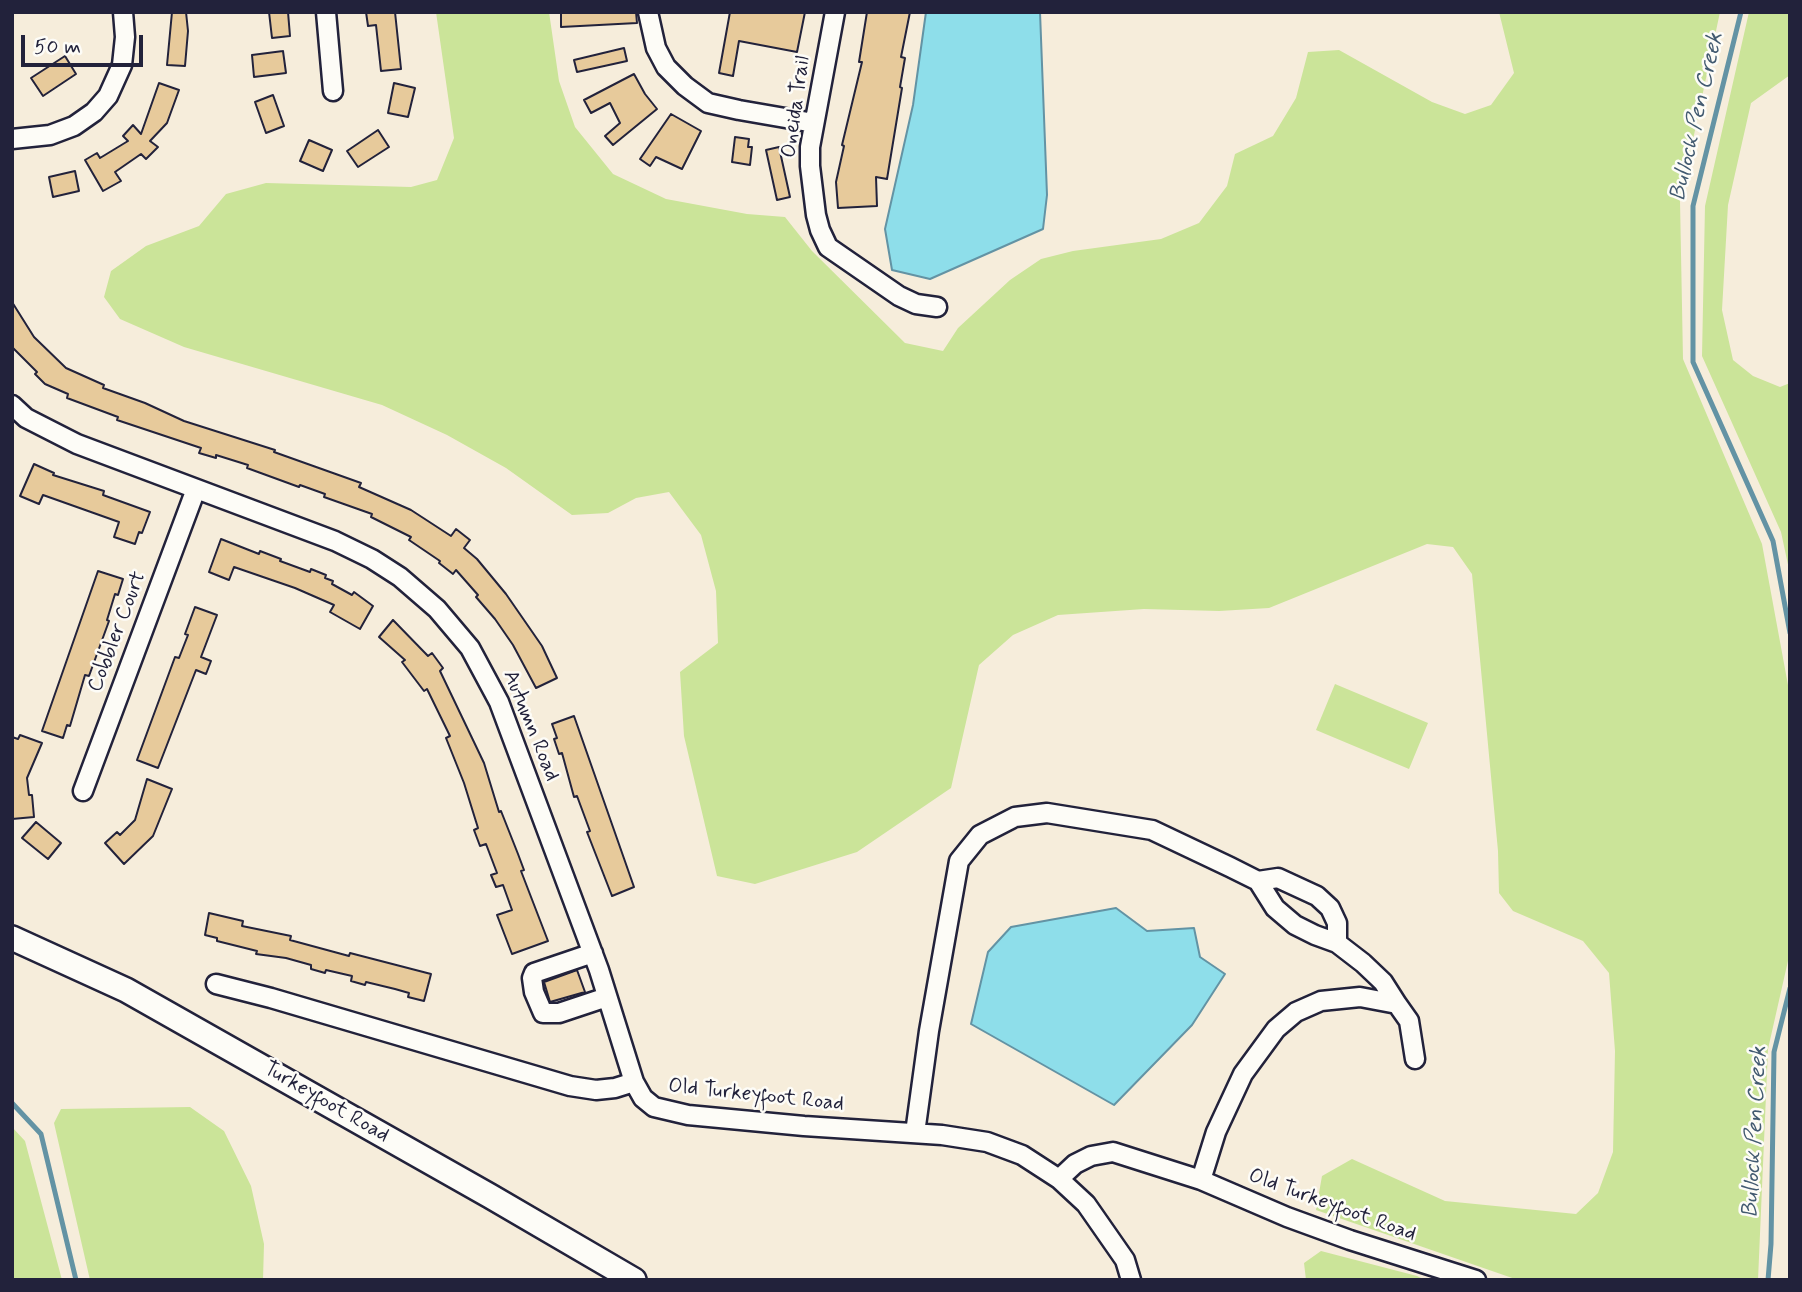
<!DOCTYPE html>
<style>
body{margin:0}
#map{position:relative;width:1802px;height:1292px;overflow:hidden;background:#f6eddb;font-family:Mynerve,sans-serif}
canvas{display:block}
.frame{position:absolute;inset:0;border:14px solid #22223b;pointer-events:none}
.scale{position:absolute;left:21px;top:35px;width:122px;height:32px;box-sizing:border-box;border:4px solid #22223b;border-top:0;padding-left:9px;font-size:21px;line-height:24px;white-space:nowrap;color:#22223b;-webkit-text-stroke:5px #fdfcf7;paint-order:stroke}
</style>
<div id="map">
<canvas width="1802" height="1292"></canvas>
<div class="frame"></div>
<div class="scale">50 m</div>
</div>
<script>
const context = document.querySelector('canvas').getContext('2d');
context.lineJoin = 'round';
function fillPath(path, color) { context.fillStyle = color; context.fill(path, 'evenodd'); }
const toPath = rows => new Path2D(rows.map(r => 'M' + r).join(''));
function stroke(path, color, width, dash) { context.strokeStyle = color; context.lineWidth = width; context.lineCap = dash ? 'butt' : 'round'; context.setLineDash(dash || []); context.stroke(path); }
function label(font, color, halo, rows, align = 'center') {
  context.font = font + ' Mynerve,sans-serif'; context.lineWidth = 5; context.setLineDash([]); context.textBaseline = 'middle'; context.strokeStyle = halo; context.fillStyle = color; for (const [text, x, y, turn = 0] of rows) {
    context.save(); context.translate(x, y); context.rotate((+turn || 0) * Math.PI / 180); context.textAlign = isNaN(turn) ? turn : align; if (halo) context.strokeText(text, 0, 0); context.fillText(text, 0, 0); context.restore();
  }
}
const green = toPath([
 [436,12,549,12,559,81,575,127,613,174,666,199,747,214,785,217,812,251,905,343,943,351,958,328,1010,280,1041,259,1073,251,1161,239,1199,223,1227,186,1235,154,1273,136,1296,98,1308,52,1339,50,1432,102,1465,114,1491,105,1514,73,1499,12,1720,12,1680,201,1683,359,1762,544,1790,696,1790,952,1768,1049,1758,1280,1518,1280,1316,1210,1322,1176,1352,1159,1445,1201,1576,1214,1598,1193,1613,1152,1615,1051,1609,973,1583,941,1513,911,1499,893,1498,851,1472,574,1453,547,1427,544,1269,608,1219,611,1144,609,1058,615,1013,635,979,665,951,788,857,852,755,884,717,876,684,736,680,672,718,643,716,591,701,535,669,492,636,498,608,513,572,515,506,468,447,435,382,405,184,347,120,319,104,297,111,271,146,246,199,226,226,194,266,183,411,187,437,180,454,138],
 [1749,12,1790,12,1790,75,1751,103,1728,205,1722,310,1733,360,1753,376,1780,387,1790,383,1790,574,1781,532,1702,356,1705,206],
 [1335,684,1428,723,1409,769,1316,730],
 [190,1107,224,1131,251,1186,264,1244,263,1280,90,1280,54,1123,61,1109],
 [12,1127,25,1141,62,1280,12,1280],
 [1321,1251,1417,1276,1425,1280,1306,1280,1304,1263]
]);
const water = toPath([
 [926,12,1040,12,1047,195,1043,229,930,279,892,270,885,229,913,105,926,12],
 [1116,908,1147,931,1194,928,1200,957,1225,974,1192,1025,1114,1105,971,1024,988,952,1011,927,1116,908]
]);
const stream = toPath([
 [1741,12,1693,206,1693,362,1773,541,1790,633],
 [12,1103,41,1134,76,1280],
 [1768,1280,1771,1244,1774,1052,1790,988]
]);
const building = toPath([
 [172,12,186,12,188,31,185,66,167,65,172,12],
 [269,12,288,12,290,36,272,38,269,12],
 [366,12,395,12,401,69,381,71,376,25,368,26,366,12],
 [636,12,637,23,561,27,561,13,636,12],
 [730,12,805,12,797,52,739,41,733,76,719,73,730,12],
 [867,12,910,12,901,57,905,58,900,87,902,88,887,179,876,177,877,206,838,208,836,182,844,146,842,145,862,62,859,62,867,12],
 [624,48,627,61,577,72,574,60,624,48],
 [283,51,286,73,254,77,252,55,283,51],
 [65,56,76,74,43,96,31,78,65,56],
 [634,74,645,94,657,109,613,145,605,136,620,123,610,103,591,113,584,100,634,74],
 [159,83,179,90,167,123,150,141,158,147,146,159,141,154,115,172,121,181,103,191,85,160,97,153,100,158,128,141,123,136,133,125,141,134,159,83],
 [394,83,415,88,408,117,388,113,394,83],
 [273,95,284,126,266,133,255,102,273,95],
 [671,114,701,131,682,169,656,157,650,166,640,159,671,114],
 [378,130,389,147,358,167,347,151,378,130],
 [735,137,749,139,748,147,752,147,750,165,732,162,735,137],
 [309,140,332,150,323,171,300,161,309,140],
 [779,147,790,197,777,200,766,150,779,147],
 [75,171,79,191,53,197,49,177,75,171],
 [12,302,34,337,66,368,104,385,103,388,145,403,184,421,275,450,274,452,361,483,359,487,411,510,451,536,456,529,470,540,464,548,477,559,506,594,542,646,557,678,536,688,513,645,495,619,476,597,478,595,456,570,453,574,439,563,440,561,409,540,411,537,371,517,372,514,324,497,325,494,300,485,299,487,247,468,248,465,216,455,216,458,199,453,201,448,117,420,118,417,67,398,68,394,45,384,35,374,37,372,12,347,12,302],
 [34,464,54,473,53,475,104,491,103,495,150,512,142,533,139,532,135,544,114,537,119,522,43,495,39,504,20,496,34,464],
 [221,539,259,554,260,551,281,559,280,561,310,572,311,569,326,575,325,578,333,581,332,584,352,595,354,592,373,606,360,629,330,612,334,605,295,588,234,567,229,580,209,572,221,539],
 [98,571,123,579,118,595,115,594,107,620,109,621,89,676,85,675,70,726,67,725,63,738,42,731,98,571],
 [195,607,217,615,201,657,211,661,206,674,196,670,158,768,137,760,175,657,179,658,188,635,185,634,195,607],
 [393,620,428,656,432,653,443,668,440,671,484,763,499,812,501,811,518,854,524,870,521,871,548,941,512,954,497,915,512,910,503,885,496,887,491,875,497,873,486,844,480,846,474,830,478,828,464,783,446,738,450,736,427,689,424,691,402,662,405,660,379,637,393,620],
 [574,716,634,887,612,896,587,832,590,831,577,796,574,797,562,753,559,754,554,739,557,738,552,724,574,716],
 [20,735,42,743,27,778,29,795,32,795,34,817,12,819,12,737,18,739,20,735],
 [147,779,172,789,153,836,124,864,105,843,117,832,120,835,135,820,147,779],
 [36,822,61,843,48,859,22,838,36,822],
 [209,913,243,921,242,926,291,936,290,940,349,956,350,953,431,974,424,1001,408,997,409,993,395,989,366,982,365,985,351,981,352,976,326,970,325,973,311,969,311,965,286,958,256,954,257,951,217,941,217,938,205,935,209,913],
 [577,970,585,992,550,1002,544,982,577,970]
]);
const minor = toPath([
 [326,12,333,91],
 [648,12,656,48,666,67,685,86,708,103,739,110,814,123],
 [835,12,810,147,810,166,816,215,820,230,828,247,899,296,916,304,937,307],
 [12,139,50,135,74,126,94,112,108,96,122,65,125,37,123,12],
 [12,405,26,418,77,444,335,541,372,559,400,577,437,609,470,648,499,702,599,970,634,1082,643,1098,654,1107,688,1115,804,1126,942,1135,987,1142,1022,1155,1059,1179,1086,1204,1125,1260,1131,1280],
 [83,791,196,489],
 [1258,881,1278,878,1317,896,1330,908,1337,923,1337,943],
 [593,953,534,973,532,978,534,992,543,1013,559,1013,607,997],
 [216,984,271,998,570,1086,596,1090,615,1088,634,1082],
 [915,1133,929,1031,959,861,980,835,1015,817,1047,813,1152,830,1230,867,1258,881,1275,908,1295,925,1315,935,1337,943,1363,963,1383,982,1397,1004],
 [1059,1179,1075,1164,1091,1156,1113,1152,1201,1180,1287,1217,1350,1240,1476,1280],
 [1201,1180,1216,1132,1243,1074,1276,1029,1296,1012,1321,1001,1360,997,1397,1004,1409,1021,1415,1059]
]);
const major = toPath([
 [12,938,126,990,490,1196,634,1280]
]);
const streetNames = [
 ["Oneida Trail",797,107,-82],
 ["Cobbler Court",118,632,-69],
 ["Autumn Road",530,726,68],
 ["Old Turkeyfoot Road",756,1096,6],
 ["Turkeyfoot Road",326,1103,30],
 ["Old Turkeyfoot Road",1332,1206,20]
];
const waterNames = [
 ["Bullock Pen Creek",1698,117,-77],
 ["Bullock Pen Creek",1756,1132,-87]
];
fillPath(green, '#cbe499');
fillPath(water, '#8edeea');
stroke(water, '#6393a4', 2);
stroke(stream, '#6393a4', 5);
fillPath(building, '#e7ca9b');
stroke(building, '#22223b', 2);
stroke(minor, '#22223b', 23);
stroke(major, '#22223b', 28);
stroke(minor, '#fdfcf7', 18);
stroke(major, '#fdfcf7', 23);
label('21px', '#22223b', '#fdfcf7', streetNames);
label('italic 23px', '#425a70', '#fdfcf7', waterNames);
</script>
